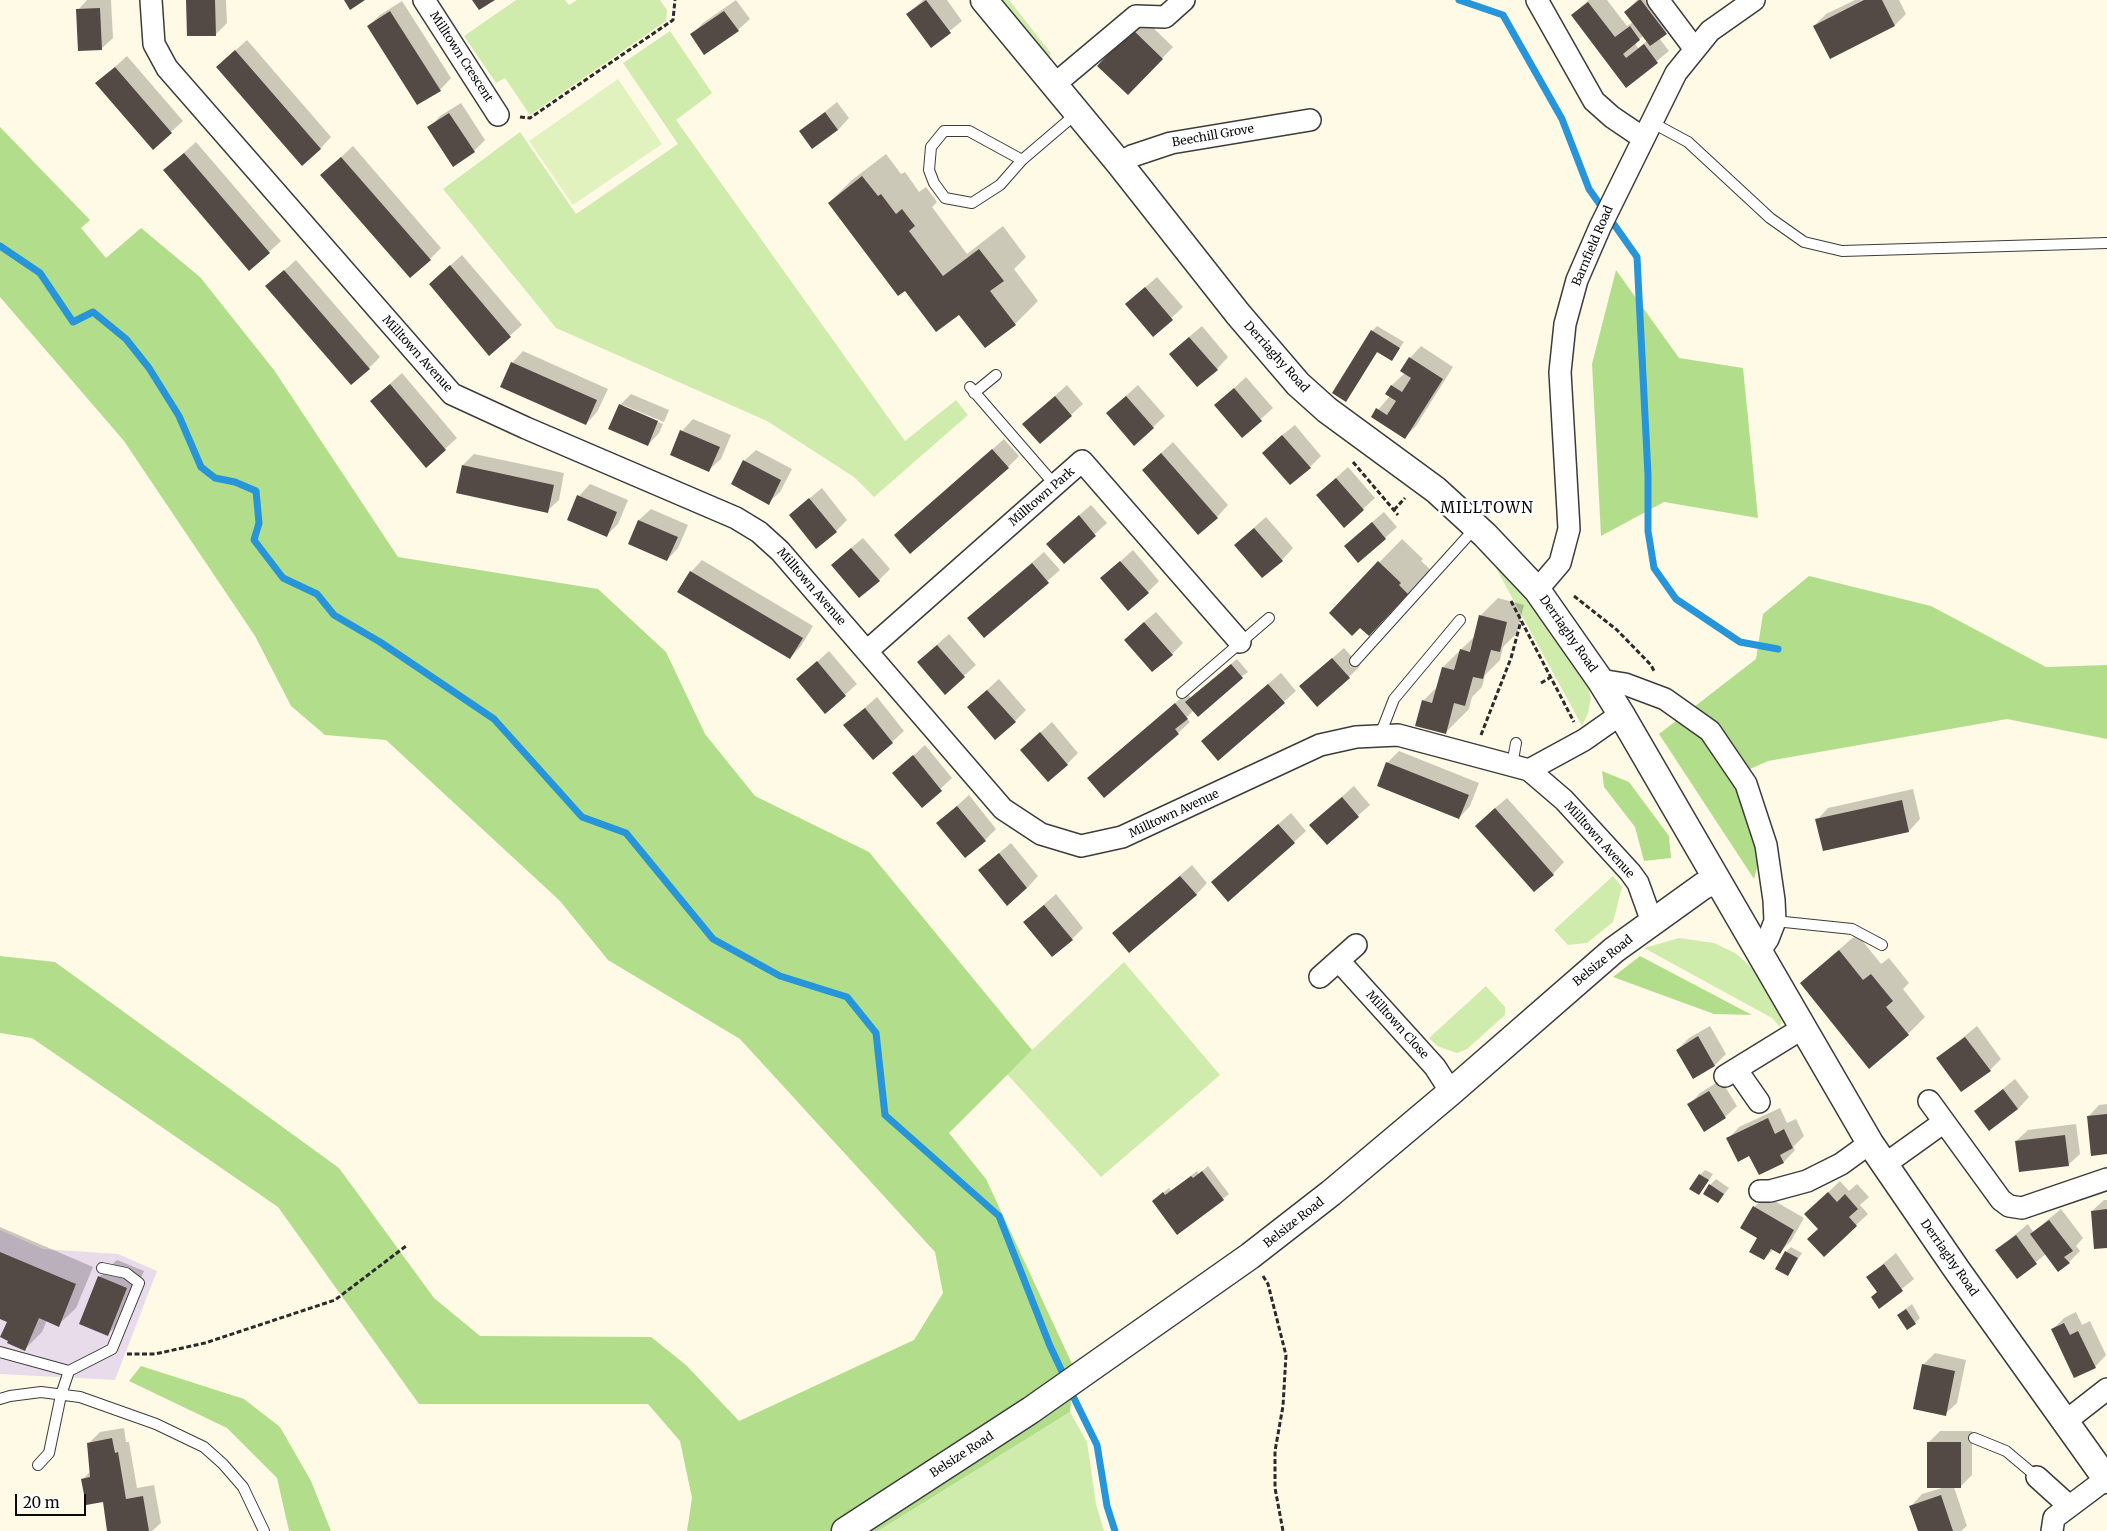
<!DOCTYPE html>
<style>
body{margin:0}
#map{position:relative;width:2107px;height:1531px;overflow:hidden;background:#fffae6;font-family:Merriweather,serif}
canvas{display:block}
.scale{position:absolute;left:15px;top:1494px;width:71px;height:22px;box-sizing:border-box;border:2px solid #090909;border-top:0;padding-left:6px;font-size:15px;line-height:18px;white-space:nowrap;color:#090909;-webkit-text-stroke:4px #fff;paint-order:stroke}
</style>
<div id="map">
<canvas width="2107" height="1531"></canvas>
<div class="scale">20 m</div>
</div>
<script>
const context = document.querySelector('canvas').getContext('2d');
context.lineJoin = 'round';
function fillPath(path, color) { context.fillStyle = color; context.fill(path, 'evenodd'); }
const toPath = rows => new Path2D(rows.map(r => 'M' + r).join(''));
function stroke(path, color, width, dash) { context.strokeStyle = color; context.lineWidth = width; context.lineCap = dash ? 'butt' : 'round'; context.setLineDash(dash || []); context.stroke(path); }
function label(font, color, halo, rows, align = 'center') {
  context.font = font + ' Merriweather,serif'; context.lineWidth = 5; context.setLineDash([]); context.textBaseline = 'middle'; context.strokeStyle = halo; context.fillStyle = color; for (const [text, x, y, turn = 0] of rows) {
    context.save(); context.translate(x, y); context.rotate((+turn || 0) * Math.PI / 180); context.textAlign = isNaN(turn) ? turn : align; if (halo) context.strokeText(text, 0, 0); context.fillText(text, 0, 0); context.restore();
  }
}
const industrial = toPath([
 [0,1230,43,1249,118,1254,157,1271,115,1380,0,1374]
]);
const green = toPath([
 [516,0,565,0,569,5,577,0,660,0,667,10,666,21,530,115,505,78,496,83,464,36],
 [1002,0,1009,0,1051,53,1048,58],
 [670,31,712,93,676,120,905,441,956,400,968,415,874,497,854,477,767,421,556,328,443,189,520,132,576,214,678,144,623,63],
 [1490,557,1532,605,1586,681,1591,698,1588,713,1582,726],
 [1613,876,1622,887,1613,922,1587,943,1568,945,1554,930],
 [1679,938,1714,943,1735,953,1748,964,1759,976,1782,1017,1780,1027,1772,1018,1644,948],
 [1124,962,1220,1075,1101,1177,1007,1074],
 [1486,986,1505,1007,1505,1015,1467,1049,1457,1053,1437,1046,1429,1038],
 [1070,1412,1087,1442,1096,1504,1104,1531,878,1531]
]);
const forest = toPath([
 [0,127,90,220,81,228,106,258,141,228,200,277,274,370,398,557,598,589,666,652,705,734,755,796,869,852,1032,1050,949,1133,986,1179,1074,1368,1070,1412,878,1531,687,1531,692,1498,680,1441,648,1404,419,1404,278,1207,32,1038,0,1033,0,956,55,962,339,1168,434,1298,480,1336,651,1337,686,1365,739,1421,914,1340,943,1293,935,1252,740,1039,608,960,560,901,386,740,325,735,291,706,255,636,124,441,0,297],
 [1616,270,1679,358,1743,368,1758,518,1664,502,1601,536,1592,364],
 [1809,576,1931,606,2046,667,2107,665,2107,739,2007,719,1768,761,1732,777,1761,852,1754,879,1659,734,1756,659,1763,614],
 [1602,771,1629,782,1669,836,1671,858,1644,861,1635,827,1604,787],
 [1640,956,1752,1015,1714,1014,1613,977],
 [141,1366,244,1399,280,1427,311,1481,331,1531,289,1531,277,1478,227,1428,129,1381]
]);
const pitch = toPath([
 [618,79,662,144,573,205,529,141]
]);
const shadow = toPath([
 [87,0,111,0,113,38,101,49,78,10],
 [188,0,226,0,227,23,215,35],
 [736,0,750,19,738,30,692,34,703,23],
 [923,0,947,0,962,21,931,46,908,14],
 [1589,0,1607,0,1627,26,1633,22,1625,12,1637,0,1661,0,1677,21,1659,38,1669,51,1626,86,1572,15],
 [1643,36,1647,41,1638,48,1635,43],
 [1855,0,1899,0,1906,14,1895,25,1830,57,1814,26,1826,14],
 [402,1,451,78,440,90,368,26,380,15],
 [1144,19,1173,47,1139,82,1099,66],
 [247,40,331,137,320,149,229,56],
 [127,56,183,121,153,148,97,83],
 [837,102,849,118,838,130,801,131],
 [461,103,485,140,474,151,429,128,440,116],
 [196,142,281,241,250,269,165,170],
 [353,146,441,248,430,259,322,175],
 [886,154,901,174,905,172,919,192,926,187,937,202,932,207,967,254,1003,226,1026,257,1014,269,1038,301,1015,324,960,313,906,289,829,203,852,180],
 [462,255,522,325,489,354,442,273],
 [296,260,380,357,369,368,267,286],
 [1157,277,1183,307,1153,335,1126,304],
 [1202,326,1228,357,1217,369,1182,343],
 [1377,326,1404,342,1391,360,1378,351,1346,400,1372,331],
 [1421,346,1453,367,1416,426,1405,437,1372,417,1390,396,1387,394,1392,385,1405,373,1410,358],
 [523,351,608,389,597,412,586,424,512,363],
 [402,373,457,438,426,466,371,401],
 [1246,377,1273,408,1242,436,1216,405],
 [1067,385,1083,404,1071,415,1024,424],
 [1138,385,1165,416,1153,427,1107,413],
 [631,394,669,410,664,422,623,405,623,408,663,424,659,433,648,445,620,405],
 [693,419,731,435,721,459,709,470,682,431],
 [1295,425,1321,456,1310,467,1275,441],
 [1004,439,1019,456,1008,467,907,524],
 [1173,442,1228,505,1217,517,1143,470],
 [756,450,792,469,780,492,768,503,744,461],
 [474,454,564,473,559,500,547,511,463,465],
 [1348,467,1375,498,1363,509,1317,495],
 [590,484,628,500,618,524,607,535,579,496],
 [822,488,847,520,836,531,790,515],
 [1091,505,1107,523,1064,562,1060,532],
 [651,509,688,525,678,548,667,560,629,544,639,520],
 [1384,512,1397,527,1385,538,1357,535],
 [1266,517,1293,548,1282,560,1247,534],
 [863,538,890,569,879,580,844,554],
 [1402,539,1423,559,1421,561,1431,570,1392,611,1360,626,1330,613],
 [1133,550,1159,581,1148,592,1102,578],
 [1044,552,1060,570,984,636,969,618],
 [702,560,813,626,801,646,790,658,691,572],
 [1498,598,1524,605,1517,633,1503,647,1500,660,1485,675,1482,687,1472,697,1469,709,1446,732,1423,701,1437,687,1443,667,1475,636,1480,616],
 [1156,612,1183,643,1172,654,1137,628],
 [949,634,976,665,945,693,930,651],
 [1344,648,1360,666,1349,677,1313,675],
 [829,651,857,684,826,712,798,679],
 [1237,659,1248,672,1194,710,1186,718,1190,722,1178,733,1105,796,1101,767,1187,693,1191,698],
 [1281,673,1296,691,1219,759,1214,730],
 [999,679,1026,710,1015,721,980,696],
 [877,697,904,731,892,742,845,725],
 [1052,722,1078,753,1067,764,1021,750],
 [925,745,952,778,922,806,894,773],
 [1399,751,1479,783,1470,806,1459,818,1378,785,1387,763],
 [1354,786,1370,805,1327,843,1322,814],
 [1913,789,1920,819,1909,831,1817,820,1828,808],
 [969,795,996,829,985,840,938,823],
 [1507,798,1564,862,1553,874,1488,814],
 [1291,813,1306,831,1294,842,1212,882],
 [1011,843,1038,876,1027,888,979,870],
 [1192,865,1207,883,1196,895,1114,933],
 [1056,894,1083,928,1072,939,1024,922],
 [1857,934,1881,964,1889,958,1909,983,1903,989,1925,1017,1908,1034,1801,983],
 [1710,1026,1726,1054,1715,1065,1693,1078,1677,1050,1689,1038],
 [1977,1026,2001,1059,1990,1070,1938,1058],
 [2015,1079,2029,1097,2018,1109,1976,1111],
 [1721,1080,1737,1106,1725,1117,1689,1105,1700,1093],
 [2107,1104,2107,1153,2088,1117,2099,1105],
 [1780,1108,1787,1123,1796,1119,1804,1136,1793,1147,1795,1150,1784,1162,1759,1174,1750,1155,1728,1139,1739,1127],
 [2076,1124,2080,1154,2068,1165,2016,1141,2028,1130],
 [1208,1166,1229,1194,1177,1234,1153,1201,1169,1188,1171,1191,1197,1171,1199,1174],
 [1705,1170,1713,1174,1699,1194,1700,1175],
 [1716,1179,1729,1188,1718,1202,1710,1185],
 [1840,1181,1849,1191,1857,1184,1869,1197,1860,1205,1868,1214,1824,1255,1817,1203],
 [1766,1196,1804,1218,1791,1241,1780,1252,1774,1249,1764,1259,1754,1207],
 [2104,1200,2107,1200,2107,1246,2092,1211],
 [2061,1209,2083,1238,2076,1246,2080,1251,2069,1262,2046,1254,2017,1277,1997,1250,2028,1224,2033,1232],
 [0,1227,93,1267,76,1308,58,1325,47,1320,42,1332,25,1349,8,1321,0,1318],
 [1791,1247,1802,1253,1788,1274,1786,1252],
 [1896,1253,1914,1279,1879,1307,1878,1292,1867,1277],
 [117,1260,144,1271,125,1317,108,1334,99,1277],
 [1912,1304,1920,1318,1915,1323,1898,1315],
 [2076,1312,2082,1325,2090,1321,2106,1355,2095,1367,2052,1330,2064,1318],
 [1935,1353,1966,1360,1957,1403,1945,1414,1923,1365],
 [124,1428,126,1442,129,1442,137,1488,154,1485,161,1523,152,1531,109,1531,104,1501,83,1479,91,1471,89,1443,100,1432],
 [1940,1431,1972,1431,1972,1475,1960,1487,1954,1487,1967,1526,1961,1531,1919,1531,1911,1506,1922,1494,1945,1487,1929,1442]
]);
const stream = toPath([
 [1459,0,1503,15,1562,119,1589,189,1637,257,1648,475,1648,531,1654,568,1676,599,1740,642,1778,649],
 [0,246,40,273,73,322,93,312,126,339,149,368,179,416,201,467,215,478,235,482,256,491,259,523,254,540,283,578,317,594,334,615,380,642,494,719,582,817,626,833,713,939,780,976,847,997,876,1033,885,1115,999,1216,1050,1346,1066,1380],
 [1070,1390,1097,1445,1107,1506,1115,1531]
]);
const building = toPath([
 [186,0,215,0,216,36,187,36],
 [344,0,365,0,350,10],
 [472,0,495,0,479,10],
 [926,0,951,33,931,48,906,14],
 [1639,0,1641,0,1667,34,1650,46,1624,12],
 [1864,0,1882,0,1895,26,1830,59,1813,26],
 [1588,2,1615,37,1630,26,1640,40,1623,54,1626,58,1644,44,1658,63,1626,88,1571,15],
 [100,8,102,50,78,51,76,9],
 [390,11,441,91,417,105,367,26],
 [724,11,739,31,704,55,690,34],
 [1132,29,1163,59,1128,95,1097,66],
 [235,50,321,149,302,166,216,67],
 [115,67,172,133,153,150,95,83],
 [825,112,838,130,812,149,799,131],
 [449,113,475,152,453,167,427,127],
 [184,153,270,253,249,271,163,170],
 [341,157,431,260,410,278,320,175],
 [862,176,878,196,881,194,896,214,902,209,915,226,909,231,943,276,979,249,1004,281,990,291,1016,325,985,348,959,315,936,332,905,291,898,296,828,203],
 [450,265,511,337,489,356,429,284],
 [284,270,370,369,351,385,265,286],
 [1145,287,1173,320,1153,337,1125,304],
 [1371,330,1400,348,1392,361,1377,352,1346,402,1332,393],
 [1189,337,1218,370,1197,387,1169,354],
 [1409,357,1443,379,1405,439,1371,417,1376,408,1387,415,1396,401,1385,394,1391,385,1402,392,1411,378,1400,371],
 [511,362,597,400,586,425,500,387],
 [390,384,446,450,426,468,370,401],
 [1234,388,1262,421,1242,438,1214,405],
 [1055,396,1072,416,1040,444,1022,424],
 [1126,396,1154,428,1134,446,1106,413],
 [619,404,658,421,648,446,608,429],
 [680,430,720,447,709,472,670,455],
 [1282,435,1311,468,1290,485,1262,453],
 [992,449,1009,468,910,554,894,535],
 [1161,453,1218,518,1198,535,1142,470],
 [743,460,781,480,769,505,731,484],
 [462,465,554,485,548,513,456,493],
 [1336,478,1364,510,1344,528,1316,495],
 [577,495,617,512,607,537,567,520],
 [809,498,837,532,816,549,789,515],
 [1079,515,1096,536,1064,564,1046,544],
 [638,520,678,537,667,561,628,544],
 [1372,522,1386,539,1358,563,1344,546],
 [1254,528,1283,561,1262,578,1234,545],
 [851,548,880,581,859,598,831,565],
 [1120,561,1149,593,1128,611,1100,578],
 [1378,561,1401,583,1399,585,1408,594,1369,636,1360,628,1352,636,1329,613],
 [1032,563,1049,583,984,638,967,618],
 [690,571,803,638,790,659,677,592],
 [1479,615,1507,622,1500,652,1491,650,1483,679,1473,677,1465,706,1454,703,1446,734,1415,726,1422,700,1432,703,1442,667,1454,670,1460,649,1470,652],
 [1144,622,1173,655,1152,672,1124,640],
 [937,645,965,677,945,695,917,662],
 [1332,658,1350,678,1317,707,1299,686],
 [817,661,846,696,825,714,796,679],
 [1231,664,1243,678,1198,717,1185,702],
 [1268,684,1285,703,1218,761,1201,741],
 [987,690,1016,722,995,740,967,707],
 [1175,703,1188,719,1175,729,1179,734,1104,798,1087,778],
 [865,708,893,743,873,760,843,725],
 [1040,732,1068,765,1048,782,1020,750],
 [913,755,942,791,922,808,892,773],
 [1386,762,1469,795,1459,819,1377,786],
 [1342,797,1359,817,1327,845,1309,825],
 [1902,800,1909,832,1823,851,1815,819],
 [957,806,986,841,965,858,936,823],
 [1495,808,1554,875,1534,892,1475,826],
 [1278,824,1295,843,1228,902,1211,882],
 [999,853,1027,888,1007,906,978,870],
 [1180,876,1197,895,1129,953,1112,933],
 [1044,905,1073,940,1052,957,1023,922],
 [1839,950,1863,980,1871,974,1893,1001,1886,1007,1909,1035,1869,1069,1800,983],
 [1698,1036,1715,1066,1693,1079,1676,1050],
 [1965,1037,1991,1071,1961,1092,1936,1058],
 [2003,1089,2018,1109,1989,1131,1974,1111],
 [1709,1091,1726,1118,1704,1132,1687,1104],
 [2107,1114,2107,1154,2091,1156,2087,1116],
 [1768,1118,1775,1134,1784,1129,1793,1148,1780,1155,1784,1163,1759,1175,1749,1156,1738,1162,1726,1138],
 [2065,1135,2069,1166,2019,1172,2015,1141],
 [1202,1171,1224,1200,1177,1235,1152,1201,1163,1192,1165,1195,1191,1176,1193,1178],
 [1699,1174,1709,1180,1699,1195,1689,1189],
 [1709,1184,1724,1194,1718,1203,1703,1194],
 [1828,1192,1837,1202,1845,1194,1858,1209,1849,1217,1857,1226,1824,1257,1807,1239,1818,1229,1804,1214],
 [1753,1206,1794,1230,1780,1254,1771,1249,1764,1260,1749,1252,1757,1238,1740,1228],
 [2107,1209,2107,1248,2094,1249,2091,1211],
 [2049,1220,2073,1251,2064,1257,2070,1263,2058,1272,2030,1234],
 [2016,1235,2037,1264,2017,1279,1995,1250],
 [1785,1251,1798,1258,1788,1276,1775,1269],
 [0,1252,76,1284,59,1327,39,1318,25,1351,7,1343,8,1341,0,1337,7,1322,0,1319],
 [1884,1264,1903,1291,1879,1309,1871,1297,1877,1292,1866,1277],
 [98,1276,127,1288,108,1336,79,1324],
 [1906,1309,1916,1324,1907,1330,1897,1315],
 [2064,1323,2070,1335,2078,1331,2096,1368,2074,1378,2051,1329],
 [1922,1364,1955,1371,1946,1416,1913,1409],
 [112,1438,115,1453,118,1452,126,1499,143,1496,149,1531,107,1531,103,1502,86,1505,81,1479,90,1477,87,1443],
 [1927,1442,1961,1442,1961,1488,1927,1488],
 [1941,1495,1953,1531,1918,1531,1909,1506]
]);
const path = toPath([
 [520,117,530,118,673,20,675,0],
 [1353,462,1398,515],
 [1394,510,1405,498],
 [1574,596,1617,630,1651,665,1654,671],
 [1511,601,1574,722],
 [1541,683,1551,677],
 [1481,735,1511,658,1521,621],
 [1263,1276,1268,1284,1286,1355,1283,1406,1275,1451,1275,1488,1283,1531],
 [127,1354,155,1354,205,1343,335,1300,406,1246]
]);
const service = toPath([
 [1651,122,1688,142,1770,218,1804,242,1842,251,2107,243],
 [1022,160,969,131,944,131,931,147,929,170,934,183,945,198,972,203,1000,185,1022,160,1077,113],
 [970,387,1055,485],
 [974,393,996,375],
 [1355,661,1476,527],
 [1182,693,1269,618],
 [1380,735,1394,699,1460,620],
 [1512,765,1516,743],
 [1775,921,1852,929,1882,945],
 [0,1352,69,1371],
 [0,1399,10,1396,41,1392,80,1397,156,1424,204,1447,223,1464,243,1487,264,1531],
 [1974,1438,2006,1451,2037,1477],
 [38,1465,49,1453,61,1395,69,1371,112,1349,139,1283,126,1273,102,1268]
]);
const minor = toPath([
 [151,0,154,44,167,68,452,394,526,428,736,518,759,532,780,551,1003,809,1041,834,1081,846,1122,837,1320,745,1356,737,1398,735,1529,770,1584,740,1621,714],
 [424,0,498,115],
 [1537,0,1594,101,1612,117,1643,138],
 [1658,0,1694,48],
 [1055,84,1136,16,1165,17,1184,0],
 [1119,163,1132,156,1171,143,1310,120],
 [1537,590,1560,563,1569,529,1560,372,1565,324,1577,280,1600,227,1676,73,1710,31,1754,0],
 [867,651,1082,461,1240,642],
 [1600,680,1625,684,1665,699,1710,731,1746,784,1766,845,1774,900,1775,921,1768,939,1759,952],
 [1529,770,1564,800,1630,872,1638,883,1652,922],
 [1339,961,1435,1067,1451,1092],
 [1320,977,1356,945],
 [1736,1069,1759,1102],
 [1725,1076,1803,1028],
 [1929,1101,2001,1200,2009,1206,2022,1208,2107,1179],
 [1884,1165,1944,1122],
 [1760,1191,1770,1191,1807,1181,1841,1164,1870,1143],
 [2066,1421,2107,1389],
 [2037,1477,2068,1505],
 [2052,1531,2054,1518,2106,1479]
]);
const tertiary = toPath([
 [984,0,1119,163,1238,314,1298,384,1327,410,1436,490,1485,535,1537,590,1600,680,1621,714,1870,1143,1957,1270,2107,1480],
 [845,1531,1031,1410,1250,1256,1331,1193,1451,1092,1614,950,1703,886,1717,880]
]);
const streetNames = [
 ["Milltown Crescent",461,57,57],
 ["Beechill Grove",1213,136,-10],
 ["Barnfield Road",1593,246,-67],
 ["Milltown Avenue",417,354,48],
 ["Derriaghy Road",1276,357,48],
 ["Milltown Park",1042,497,-41],
 ["Milltown Avenue",811,587,49],
 ["Derriaghy Road",1568,634,55],
 ["Milltown Avenue",1174,814,-25],
 ["Milltown Avenue",1599,840,48],
 ["Belsize Road",1603,961,-39],
 ["Milltown Close",1397,1025,48],
 ["Belsize Road",1294,1223,-38],
 ["Derriaghy Road",1949,1258,55],
 ["Belsize Road",962,1455,-33]
];
const quarterNames = [
 ["MILLTOWN",1487,509]
];
fillPath(industrial, '#e8dcea');
fillPath(green, '#cfecad');
fillPath(forest, '#b2de8b');
fillPath(pitch, '#e2f2bf');
fillPath(shadow, '#0003');
stroke(stream, '#2695d9', 7);
fillPath(building, '#534a45');
stroke(service, '#3c3c3c', 12);
stroke(minor, '#3c3c3c', 24);
stroke(tertiary, '#3c3c3c', 29);
stroke(path, '#2b2b2b', 3, [5, 2.5]);
stroke(service, '#fff', 10);
stroke(minor, '#fff', 21);
stroke(tertiary, '#fff', 26);
label('12px', '#090909', '#fff', streetNames);
context.letterSpacing = '1px';
label('15px', '#090909', '#fff', quarterNames);
context.letterSpacing = '0px';
</script>
